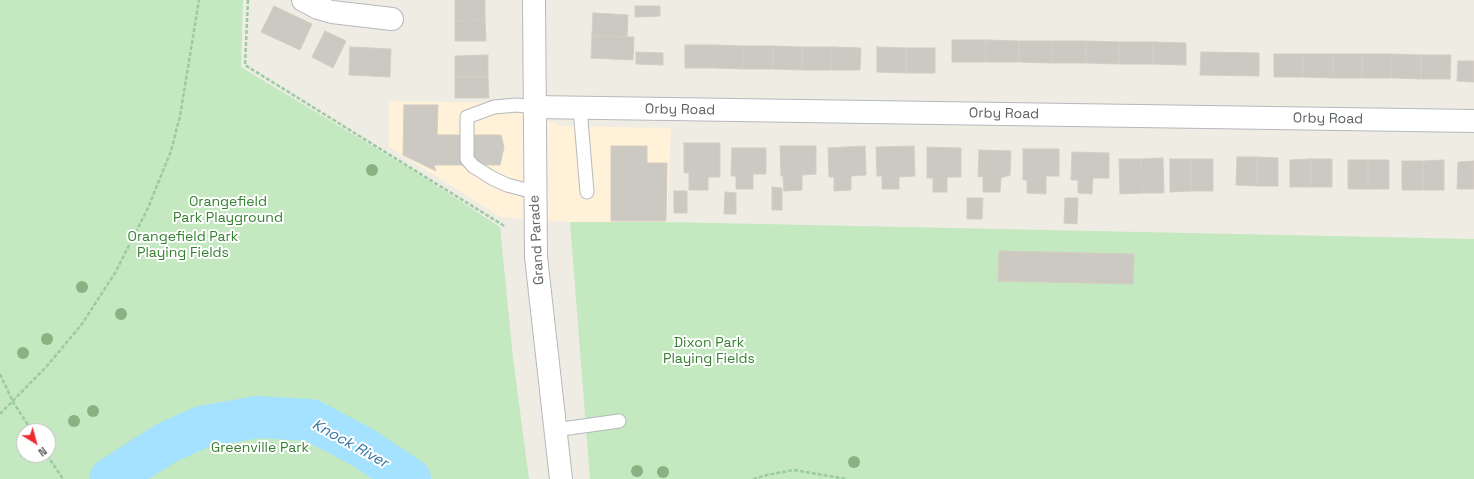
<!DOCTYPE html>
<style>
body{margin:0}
#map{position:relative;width:1474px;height:479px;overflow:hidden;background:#efece4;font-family:"Space Grotesk",sans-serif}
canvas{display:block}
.north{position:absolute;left:16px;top:423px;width:40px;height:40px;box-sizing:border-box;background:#fff;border:1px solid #bec0c1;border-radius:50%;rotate:143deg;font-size:11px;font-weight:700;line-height:16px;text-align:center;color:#5c6165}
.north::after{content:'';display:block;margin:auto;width:14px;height:18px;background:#f02930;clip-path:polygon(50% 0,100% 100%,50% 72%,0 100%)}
</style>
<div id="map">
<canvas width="1474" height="479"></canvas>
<div class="north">N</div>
</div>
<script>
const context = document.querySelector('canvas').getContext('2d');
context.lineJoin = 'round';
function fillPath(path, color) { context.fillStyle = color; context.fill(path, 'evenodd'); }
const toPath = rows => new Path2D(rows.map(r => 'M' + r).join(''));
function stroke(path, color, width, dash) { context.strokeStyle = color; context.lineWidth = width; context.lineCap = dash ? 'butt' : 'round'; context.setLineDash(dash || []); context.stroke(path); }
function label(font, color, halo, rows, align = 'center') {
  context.font = font + ' "Space Grotesk",sans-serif'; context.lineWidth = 4; context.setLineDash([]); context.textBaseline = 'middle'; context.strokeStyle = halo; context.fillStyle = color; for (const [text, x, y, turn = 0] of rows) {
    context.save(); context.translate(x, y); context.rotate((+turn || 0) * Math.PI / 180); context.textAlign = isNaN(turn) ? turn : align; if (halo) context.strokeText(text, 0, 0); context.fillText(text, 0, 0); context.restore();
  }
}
const commercial = toPath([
 [389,101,502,103,562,126,671,128,667,222,570,222,501,217,389,147]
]);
const green = toPath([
 [0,0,243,0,241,67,417,173,500,227,513,358,529,479,0,479],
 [24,431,48,431,48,455,24,455],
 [570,222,667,222,1474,239,1474,479,590,479]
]);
const river = toPath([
 [110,479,166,443,202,427,257,417,311,420,362,447,410,479]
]);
const building = toPath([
 [455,0,485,0,485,20,455,21,455,0],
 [274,6,312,24,300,50,261,32,274,6],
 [635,6,660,6,660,16,635,17,635,6],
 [593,13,628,15,627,37,592,36,593,13],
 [485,20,486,41,455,41,455,21,485,20],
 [325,31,346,41,333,68,312,57,325,31],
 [592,36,634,37,633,60,591,58,592,36],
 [952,40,986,40,985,62,952,62,952,40],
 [986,40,1019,41,1019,62,985,62,986,40],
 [1019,41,1052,41,1052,63,1019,62,1019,41],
 [1052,41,1086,41,1086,63,1052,63,1052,41],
 [1086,41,1119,42,1119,64,1086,63,1086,41],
 [1119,42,1153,42,1153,64,1119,64,1119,42],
 [1153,42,1186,43,1186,65,1153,64,1153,42],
 [685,45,715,45,714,68,685,68,685,45],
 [715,45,744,46,743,69,714,68,715,45],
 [744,46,773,46,773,69,743,69,744,46],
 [773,46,802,47,802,70,773,69,773,46],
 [350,47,391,49,390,77,349,75,350,47],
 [802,47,832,47,831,70,802,70,802,47],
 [832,47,861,48,860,70,831,70,832,47],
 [877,47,906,48,906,73,877,72,877,47],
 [906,48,935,48,935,73,906,73,906,48],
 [636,52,663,53,663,65,636,64,636,52],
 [1201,52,1259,53,1259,76,1200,75,1201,52],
 [1274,54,1303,54,1303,77,1274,77,1274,54],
 [1303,54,1333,54,1333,78,1303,77,1303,54],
 [1333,54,1362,54,1362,78,1333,78,1333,54],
 [1362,54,1392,54,1391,78,1362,78,1362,54],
 [1392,54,1421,55,1421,79,1391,78,1392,54],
 [488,55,488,77,455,77,455,56,488,55],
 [1421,55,1451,55,1450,79,1421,79,1421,55],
 [1458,61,1474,61,1474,82,1457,81,1458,61],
 [455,77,488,77,489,98,455,98,455,77],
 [404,105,438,105,437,135,501,135,504,147,500,165,434,165,436,171,403,155,404,105],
 [684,143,720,143,720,177,708,177,708,190,689,190,689,173,684,173,684,143],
 [611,146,647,146,647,163,667,163,666,221,611,221,611,146],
 [780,146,816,146,816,174,802,175,802,190,784,191,783,176,781,176,780,146],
 [865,146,866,175,851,176,851,190,834,191,834,177,829,177,828,148,865,146],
 [914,146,915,176,899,177,899,189,882,189,882,176,877,176,876,147,914,146],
 [927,147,961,148,961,177,947,177,947,192,933,192,933,178,927,178,927,147],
 [732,148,766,148,766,174,753,174,753,189,736,189,736,176,731,176,732,148],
 [1023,149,1059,149,1059,176,1046,176,1046,194,1027,193,1027,180,1023,180,1023,149],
 [979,150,1011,151,1010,175,1001,178,1000,192,983,192,983,176,978,177,979,150],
 [1072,152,1109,153,1109,178,1093,178,1092,194,1078,193,1078,180,1071,180,1072,152],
 [1237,157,1257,157,1257,186,1236,185,1237,157],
 [1257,157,1278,158,1278,186,1257,186,1257,157],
 [1163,158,1164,193,1142,193,1141,159,1163,158],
 [1119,159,1141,159,1142,193,1120,194,1119,159],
 [1170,159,1191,159,1191,191,1170,192,1170,159],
 [1191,159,1213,159,1213,191,1191,191,1191,159],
 [1311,159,1311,187,1290,187,1290,160,1311,159],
 [1311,159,1332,159,1332,187,1311,187,1311,159],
 [1348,160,1368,160,1368,189,1348,189,1348,160],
 [1368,160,1389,160,1389,189,1368,189,1368,160],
 [1444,160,1444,190,1423,190,1423,161,1444,160],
 [1402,161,1423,161,1423,190,1402,190,1402,161],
 [1474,161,1474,189,1457,189,1458,162,1474,161],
 [772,187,782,188,782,210,772,210,772,187],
 [674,191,687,191,687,213,674,213,674,191],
 [725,192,736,193,736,214,724,214,725,192],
 [967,198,983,198,982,219,967,219,967,198],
 [1065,198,1078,198,1077,224,1064,223,1065,198],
 [999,251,1134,254,1133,284,998,281,999,251]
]);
const path = toPath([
 [248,0,245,65,506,227],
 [0,374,13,402,32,431],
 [0,414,47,366,82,324,115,273,148,208,171,151,180,116,199,0],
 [47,455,63,479],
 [753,479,767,475,794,470,847,479]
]);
const service = toPath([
 [534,107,517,105,494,107,467,117,467,159,473,166,492,178,507,185,534,192],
 [580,108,587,192],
 [555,430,619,421]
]);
const minor = toPath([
 [303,0,318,8,332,12,392,19],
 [534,107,1474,121]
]);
const tertiary = toPath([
 [534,0,536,257,561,479]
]);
const trees = [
 [372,170],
 [82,287],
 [121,314],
 [47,339],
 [23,353],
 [93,411],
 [74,421],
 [854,462],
 [637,471],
 [663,472]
];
const streetNames = [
 ["Orby Road",680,110,1],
 ["Orby Road",1004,114,1],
 ["Orby Road",1328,119,1],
 ["Grand Parade",537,240,-93]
];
const parkNames = [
 ["Orangefield",228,202],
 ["Park Playground",228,218],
 ["Orangefield Park",183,237],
 ["Playing Fields",183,253],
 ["Dixon Park",709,343],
 ["Playing Fields",709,359],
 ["Greenville Park",260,448]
];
const waterNames = [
 ["Knock River",350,444,29]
];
fillPath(commercial, '#fff2d9');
fillPath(green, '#c4e8c0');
stroke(river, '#a4e2ff', 42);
fillPath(building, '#ccc9c3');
stroke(building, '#d4cdc2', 1);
stroke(service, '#b5b8bc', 15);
stroke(minor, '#b5b8bc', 24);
stroke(tertiary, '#b5b8bc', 24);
stroke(path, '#9acba3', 2.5, [4, 2]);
stroke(service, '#fff', 13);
stroke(minor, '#fff', 22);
stroke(tertiary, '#fff', 22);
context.fillStyle = '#89b181';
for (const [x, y] of trees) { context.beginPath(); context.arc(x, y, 6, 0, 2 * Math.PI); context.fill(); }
label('14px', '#5c6165', '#fff', streetNames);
label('14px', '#358130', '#fff', parkNames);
label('italic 15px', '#3778a3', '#fff', waterNames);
</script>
